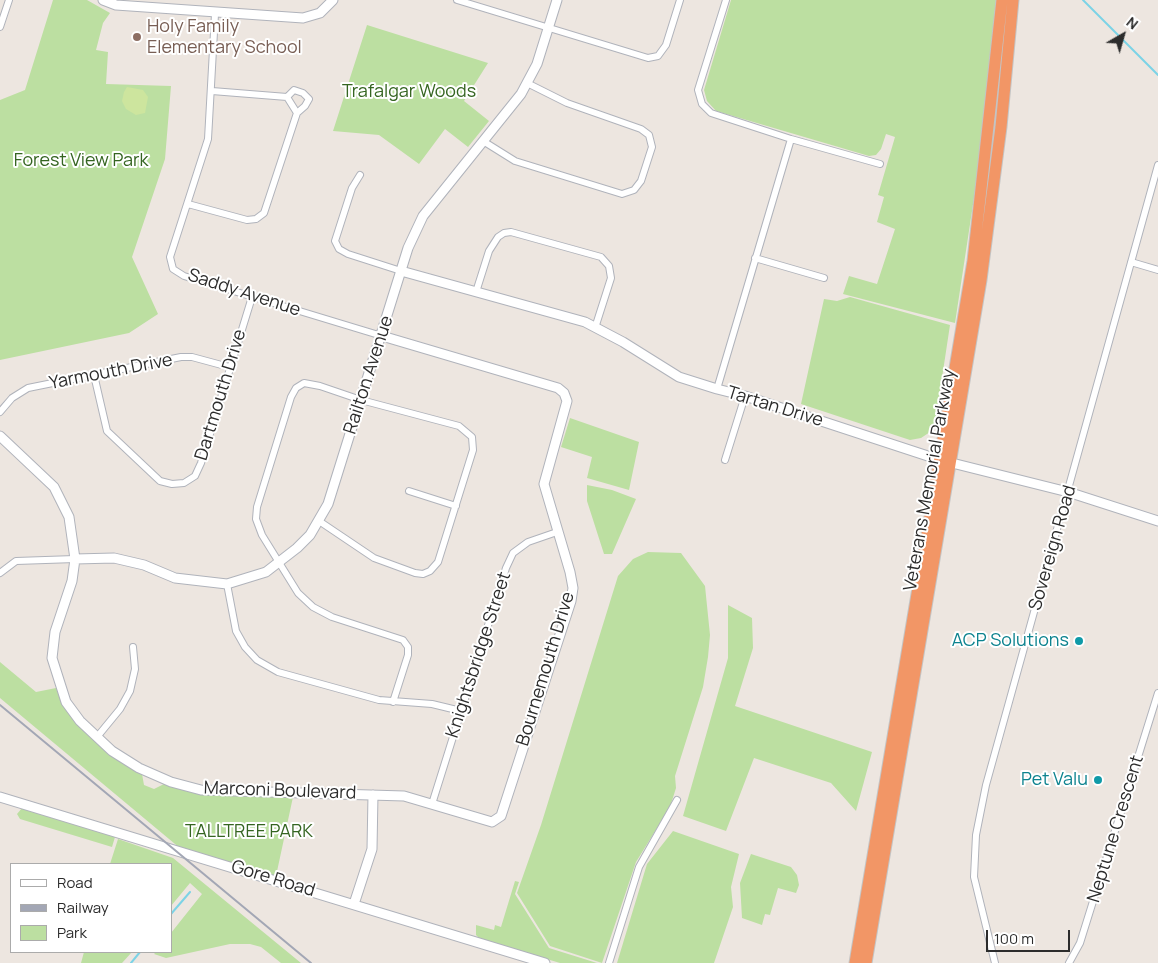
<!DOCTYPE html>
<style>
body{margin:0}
#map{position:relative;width:1158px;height:963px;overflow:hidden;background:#ede6e0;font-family:Manrope,sans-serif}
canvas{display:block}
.legend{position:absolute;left:10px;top:863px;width:162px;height:90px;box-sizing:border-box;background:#fff;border:1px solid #ababab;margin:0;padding:6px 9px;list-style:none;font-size:15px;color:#2c2c2c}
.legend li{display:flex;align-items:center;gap:10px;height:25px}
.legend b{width:25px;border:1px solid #ababab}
.north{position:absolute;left:1098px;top:10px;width:50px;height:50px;-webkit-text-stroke:4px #fff;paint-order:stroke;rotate:38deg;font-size:14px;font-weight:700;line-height:20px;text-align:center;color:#2c2c2c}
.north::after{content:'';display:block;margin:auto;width:18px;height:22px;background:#2c2c2c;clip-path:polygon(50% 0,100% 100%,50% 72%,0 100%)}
.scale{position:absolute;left:986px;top:930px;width:84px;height:22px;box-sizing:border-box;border:2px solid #2c2c2c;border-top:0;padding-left:6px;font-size:15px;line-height:18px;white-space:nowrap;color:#2c2c2c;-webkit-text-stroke:4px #fff;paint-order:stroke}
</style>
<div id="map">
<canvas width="1158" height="963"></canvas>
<ul class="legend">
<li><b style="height:6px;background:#fff"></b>Road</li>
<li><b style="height:6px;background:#a3a7b5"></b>Railway</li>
<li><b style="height:14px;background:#bcdfa1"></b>Park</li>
</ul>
<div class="north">N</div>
<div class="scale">100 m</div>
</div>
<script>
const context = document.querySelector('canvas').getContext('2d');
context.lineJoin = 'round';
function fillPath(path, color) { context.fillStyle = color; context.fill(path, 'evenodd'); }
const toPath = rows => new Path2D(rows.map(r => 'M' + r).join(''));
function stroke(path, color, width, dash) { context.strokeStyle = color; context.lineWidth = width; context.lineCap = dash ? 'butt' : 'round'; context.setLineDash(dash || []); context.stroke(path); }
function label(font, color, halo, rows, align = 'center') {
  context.font = font + ' Manrope,sans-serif'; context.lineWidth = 4; context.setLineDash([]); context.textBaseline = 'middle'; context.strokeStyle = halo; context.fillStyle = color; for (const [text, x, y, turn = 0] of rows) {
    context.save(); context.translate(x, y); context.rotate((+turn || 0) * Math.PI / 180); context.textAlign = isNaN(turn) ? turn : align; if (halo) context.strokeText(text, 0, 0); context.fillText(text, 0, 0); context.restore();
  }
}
const green = toPath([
 [53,0,87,0,110,13,103,23,96,50,108,52,106,84,171,86,165,159,132,257,158,314,129,333,0,360,0,100,25,90],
 [731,0,996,0,979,165,955,323,843,294,849,276,877,284,895,229,877,222,884,197,878,195,895,137,886,134,881,149,876,155,869,156,716,111,707,101,704,90],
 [367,25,488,63,464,101,489,121,468,147,445,129,419,164,379,135,333,131],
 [850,297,950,325,935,424,930,432,921,438,910,440,801,404,824,299,837,301],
 [570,418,639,442,629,490,587,478,592,457,561,447],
 [587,485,612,490,636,499,612,554,604,554,587,501],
 [648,552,681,553,705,586,710,635,708,657,703,687,675,776,676,788,670,807,636,862,602,963,550,946,517,893,541,825,618,576,633,559],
 [728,605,752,618,753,648,735,706,872,752,856,811,831,783,754,758,726,831,683,816,728,658],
 [0,662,36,692,56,688,71,715,84,731,122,763,142,774,144,785,154,789,164,784,205,794,223,796,293,797,276,876,181,849,0,698],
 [22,808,115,837,112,847,20,819,17,814],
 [673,831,739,854,731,887,733,907,714,963,617,963,647,864],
 [118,839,173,858,301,963,281,963,261,947,250,944,230,944,166,958,154,954,156,952,171,952,171,933,202,894,190,883,171,906,171,864,110,864],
 [751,854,791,867,797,875,799,885,796,893,778,888,770,915,765,914,762,925,742,918,740,883],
 [515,881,519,882,515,894,549,948,597,963,560,963,480,939,476,935,476,925,494,930,495,925,501,927],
 [84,952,132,952,122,963,81,963]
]);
const pitch = toPath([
 [127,87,143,90,148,97,145,113,136,115,126,109,122,101,124,92]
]);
const stream = toPath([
 [1083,0,1158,75],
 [171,914,190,892],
 [131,963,140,952]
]);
const street = toPath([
 [457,0,648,58,658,56,666,45,680,0],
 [726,0,698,90,702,104,711,113,791,139,880,164],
 [215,14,208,139,170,257,173,269,184,276,382,336],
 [0,27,9,0],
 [287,97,294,90,303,93,309,99,305,106,297,113],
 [483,141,515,161,622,194,634,190,641,181,652,147,649,135,641,129,567,103,527,83],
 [360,175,352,188,335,241,339,249,348,254,401,271],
 [188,204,247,220,256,219,264,213,297,113,287,97,212,91],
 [755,258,824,278],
 [1131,262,1158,270],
 [476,292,489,251,498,237,504,233,511,232,601,257,609,266,611,278,595,328],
 [94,375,107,431,160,481,172,484,184,483,195,476,201,463,252,297],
 [717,389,791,139],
 [0,412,12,398,28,388,181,357,192,357,229,367],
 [725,460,745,396],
 [409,491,456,506],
 [319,521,374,558,415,573,423,574,430,571,438,562,473,450,472,437,459,426,361,400,320,386,304,383,296,388,291,397,257,507,256,519,262,535,298,593,313,607,332,617,403,640,408,647,408,655,393,702],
 [0,573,16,561,75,559],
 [227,584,236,631,245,647,257,660,278,672,379,700,432,704,461,711],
 [97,737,120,709,130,691,135,669,133,647],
 [432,804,506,568,513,553,528,542,557,532],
 [609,963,639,867,677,800],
 [995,963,974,877,976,835,986,785,1158,165],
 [1069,963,1080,943,1158,693]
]);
const secondary = toPath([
 [103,0,116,5,303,18,320,13,333,0],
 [401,271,585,322,623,342,679,377,717,389,745,396,940,460,1068,492,1158,521],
 [0,436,54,487,69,517,75,559,72,581,55,632,52,658,66,702,80,721,112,751,139,768,171,782,201,790,404,796,492,822,501,816,571,601,573,588,570,572,544,484,567,401,564,393,558,388,382,336],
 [75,559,114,558,144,565,175,578,227,584,266,572,297,548,310,535,328,504,408,248,423,216,521,94,537,64,557,0],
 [0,797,545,963],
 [354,904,372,849,373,795]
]);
const highway = toPath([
 [855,963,973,261,1002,0],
 [866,963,981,280,1001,127,1013,0]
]);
const rail = toPath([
 [0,705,311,963]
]);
const markers = [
 [137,37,5,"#8d6e63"],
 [1079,641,5,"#0f9aa8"],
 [1098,780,5,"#0f9aa8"]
];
const educationNames = [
 ["Holy Family",147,27],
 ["Elementary School",147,48]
];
const parkNames = [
 ["Trafalgar Woods",409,92],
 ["Forest View Park",81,161],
 ["TALLTREE PARK",249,832]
];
const streetNames = [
 ["Saddy Avenue",244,293,18],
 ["Yarmouth Drive",111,372,-11],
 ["Railton Avenue",369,375,-72],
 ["Dartmouth Drive",221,395,-73],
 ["Tartan Drive",775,407,17],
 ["Veterans Memorial Parkway",930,480,-80],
 ["Sovereign Road",1053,548,-74],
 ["Knightsbridge Street",479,655,-72],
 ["Bournemouth Drive",546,669,-73],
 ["Marconi Boulevard",280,791,2],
 ["Neptune Crescent",1116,829,-73],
 ["Gore Road",273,879,17]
];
const cultureNames = [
 ["ACP Solutions",1069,641],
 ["Pet Valu",1088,780]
];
fillPath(green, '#bcdfa1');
fillPath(pitch, '#cde59e');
stroke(stream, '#7cd3e6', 2);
stroke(street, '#b0b3bb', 8);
stroke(secondary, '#b0b3bb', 11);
stroke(highway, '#c4c4c4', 13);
stroke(street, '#fff', 6);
stroke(secondary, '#fff', 9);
stroke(highway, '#f29666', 11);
stroke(rail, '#a3a7b5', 2);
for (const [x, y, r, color] of markers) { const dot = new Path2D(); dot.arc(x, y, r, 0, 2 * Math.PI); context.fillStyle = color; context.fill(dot); stroke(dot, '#fff', 2); }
label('18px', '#785e54', '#fff', educationNames, 'left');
label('18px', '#356521', '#fff', parkNames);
label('18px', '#2c2c2c', '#fff', streetNames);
label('18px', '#0d838f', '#fff', cultureNames, 'right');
</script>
